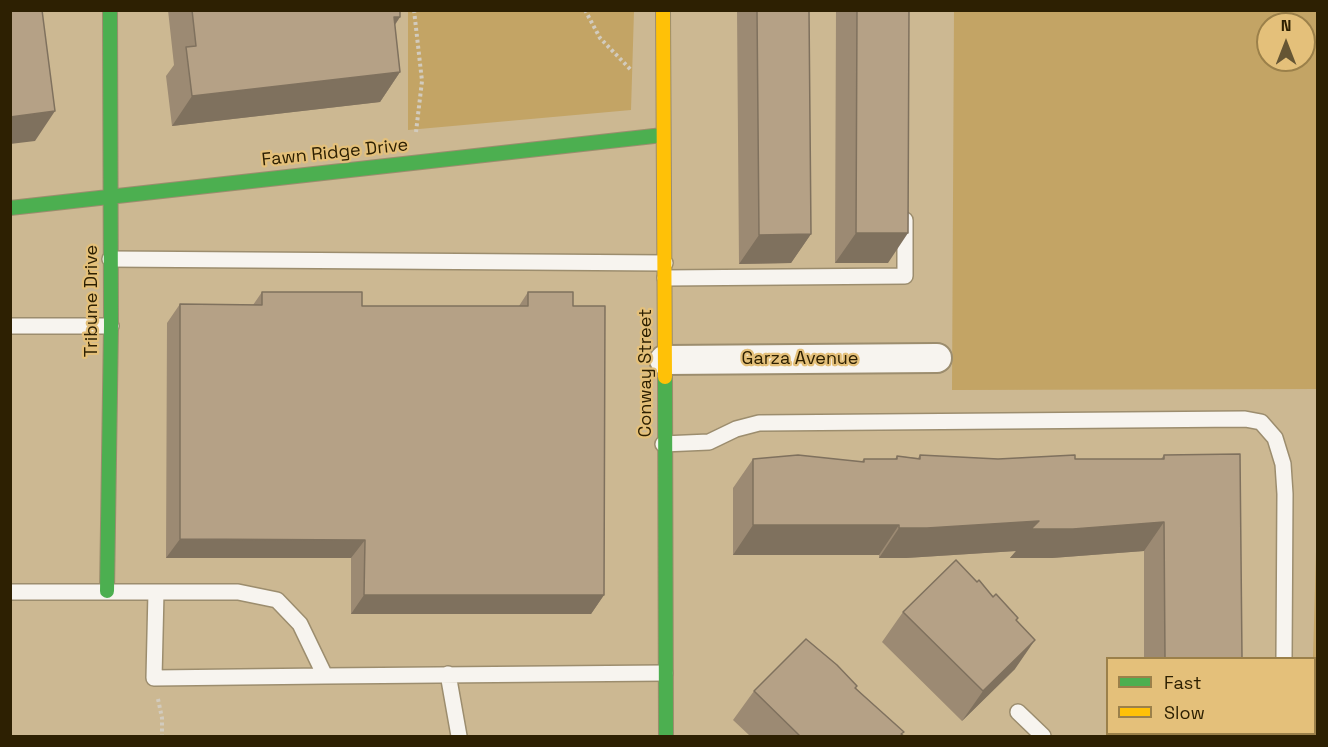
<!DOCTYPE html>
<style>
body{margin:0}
#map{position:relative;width:1328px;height:747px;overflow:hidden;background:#ccb892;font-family:"Space Grotesk",sans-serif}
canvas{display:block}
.frame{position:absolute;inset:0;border:12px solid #2d2002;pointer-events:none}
.legend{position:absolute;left:1106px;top:657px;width:210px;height:78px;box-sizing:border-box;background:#e4c07a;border:2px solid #9b804a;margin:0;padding:8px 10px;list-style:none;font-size:18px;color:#2d2002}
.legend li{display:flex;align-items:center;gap:12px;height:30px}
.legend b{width:30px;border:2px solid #9b804a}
.north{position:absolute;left:1256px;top:12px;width:60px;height:60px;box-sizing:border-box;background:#e4c07a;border:2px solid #9b804a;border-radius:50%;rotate:0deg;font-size:16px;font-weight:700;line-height:24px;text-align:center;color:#2d2002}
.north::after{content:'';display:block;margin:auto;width:21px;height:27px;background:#655534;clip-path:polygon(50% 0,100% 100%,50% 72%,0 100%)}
</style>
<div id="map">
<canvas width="1328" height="747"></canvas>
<div class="frame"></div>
<ul class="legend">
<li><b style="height:8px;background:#4caf50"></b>Fast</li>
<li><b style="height:8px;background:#ffc107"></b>Slow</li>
</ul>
<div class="north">N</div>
</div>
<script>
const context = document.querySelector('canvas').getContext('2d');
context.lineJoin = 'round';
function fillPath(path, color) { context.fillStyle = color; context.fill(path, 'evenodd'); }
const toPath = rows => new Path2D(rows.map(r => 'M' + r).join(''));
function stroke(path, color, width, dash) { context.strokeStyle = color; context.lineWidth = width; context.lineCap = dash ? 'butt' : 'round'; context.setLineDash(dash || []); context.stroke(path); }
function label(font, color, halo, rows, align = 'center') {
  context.font = font + ' "Space Grotesk",sans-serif'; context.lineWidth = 4.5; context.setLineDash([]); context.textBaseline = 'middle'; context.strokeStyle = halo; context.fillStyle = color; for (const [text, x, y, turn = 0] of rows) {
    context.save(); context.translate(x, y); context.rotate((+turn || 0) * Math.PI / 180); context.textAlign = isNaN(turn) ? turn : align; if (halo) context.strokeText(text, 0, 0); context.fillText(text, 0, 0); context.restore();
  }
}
const green = toPath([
 [408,11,634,11,631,110,408,130],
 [954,11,1317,11,1317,389,952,390],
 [1268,24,1304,24,1304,60,1268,60],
 [1317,516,1318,736,1311,736,1311,734,1314,734,1313,658]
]);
const path = toPath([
 [414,10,422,81,416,132],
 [585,10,600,38,632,71],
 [158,699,162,718,162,736]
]);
const lane = toPath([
 [110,259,665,263],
 [665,278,905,276,905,220],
 [10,326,111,326],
 [663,444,709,442,736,429,759,423,1245,419,1261,422,1275,438,1283,464,1285,494,1284,658],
 [10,592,238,592,277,600,300,624,325,676,665,673],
 [156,592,154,678,325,676],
 [448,674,459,736],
 [1018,712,1043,736],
 [1283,736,1283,734]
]);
const street = toPath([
 [664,360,937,358]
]);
const fast = toPath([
 [10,208,663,135],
 [665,377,666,736],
 [107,591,111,326,110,10]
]);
const slow = toPath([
 [663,10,665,377]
]);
const wall = toPath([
 [168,10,400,10,400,17,395,25,400,72,380,102,172,126,166,76,174,65],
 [737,10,809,10,811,234,791,263,739,264],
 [836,10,909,10,888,263,835,263],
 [262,292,362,306,519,306,528,292,573,306,604,595,591,614,351,614,351,558,166,558,167,323,180,304,253,305],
 [920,455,998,459,1161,459,1164,455,1242,658,1144,658,1144,551,1052,558,1010,558,1016,551,906,558,879,558,879,555,733,555,733,488,753,459,862,461,864,459,895,459,897,456,918,458],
 [977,582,1018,618,1016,621,1015,669,962,721,882,642,903,612],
 [856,688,904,736,750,736,733,720,754,691],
 [1145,734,1229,734,1227,736,1145,736]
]);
const shadedWall = toPath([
 [394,17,400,17,380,46],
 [400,72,380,102,172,126,192,96],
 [55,111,35,141,10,144,10,117],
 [856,233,908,233,888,263,835,263],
 [811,234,791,263,739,264,759,235],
 [1039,521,1164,522,1144,551,1052,558,1010,558,1016,551,906,558,879,558,899,528],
 [753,525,899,525,879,555,733,555],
 [180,539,365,540,351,558,166,558],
 [364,595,604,595,591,614,351,614],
 [1035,640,1015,669,962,721,983,691],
 [1152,734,1229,734,1227,736,1150,736]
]);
const building = toPath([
 [10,10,42,10,55,111,10,117,10,10],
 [192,10,400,10,400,17,394,17,400,72,192,96,186,47,196,46,192,10],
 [757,10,809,10,811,234,759,235,757,10],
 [857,10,909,10,908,233,856,233,857,10],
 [262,292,362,292,362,306,528,306,528,292,573,292,573,306,605,306,604,595,364,595,365,540,180,539,180,304,262,305,262,292],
 [1240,454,1242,658,1165,658,1164,522,1073,529,1031,529,1039,521,927,528,899,528,899,525,753,525,753,459,798,455,864,462,864,459,897,459,897,456,920,459,920,455,998,459,1075,455,1075,459,1164,459,1164,455,1240,454],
 [956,560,977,582,979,580,993,597,996,594,1018,618,1016,620,1035,640,983,691,903,612,956,560],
 [806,639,837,665,857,686,855,688,904,732,901,734,904,736,800,736,754,691,806,639]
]);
const streetNames = [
 ["Fawn Ridge Drive",335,153,-6],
 ["Tribune Drive",92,301,-90],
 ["Garza Avenue",800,359],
 ["Conway Street",646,373,-90]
];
fillPath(green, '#c3a465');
stroke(lane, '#9c8d6e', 18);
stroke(street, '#9c8d6e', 32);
stroke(fast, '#9c8d6e', 16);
stroke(slow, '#9c8d6e', 16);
stroke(path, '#d2cbbe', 4, [3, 3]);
stroke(lane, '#f7f4ef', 15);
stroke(street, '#f7f4ef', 28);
stroke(fast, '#4caf50', 14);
stroke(slow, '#ffc107', 14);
fillPath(wall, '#9c8a73');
fillPath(shadedWall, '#7f715e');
fillPath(building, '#b5a186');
stroke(building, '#7f715e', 1.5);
label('18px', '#2d2002', '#e4c07a', streetNames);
</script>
